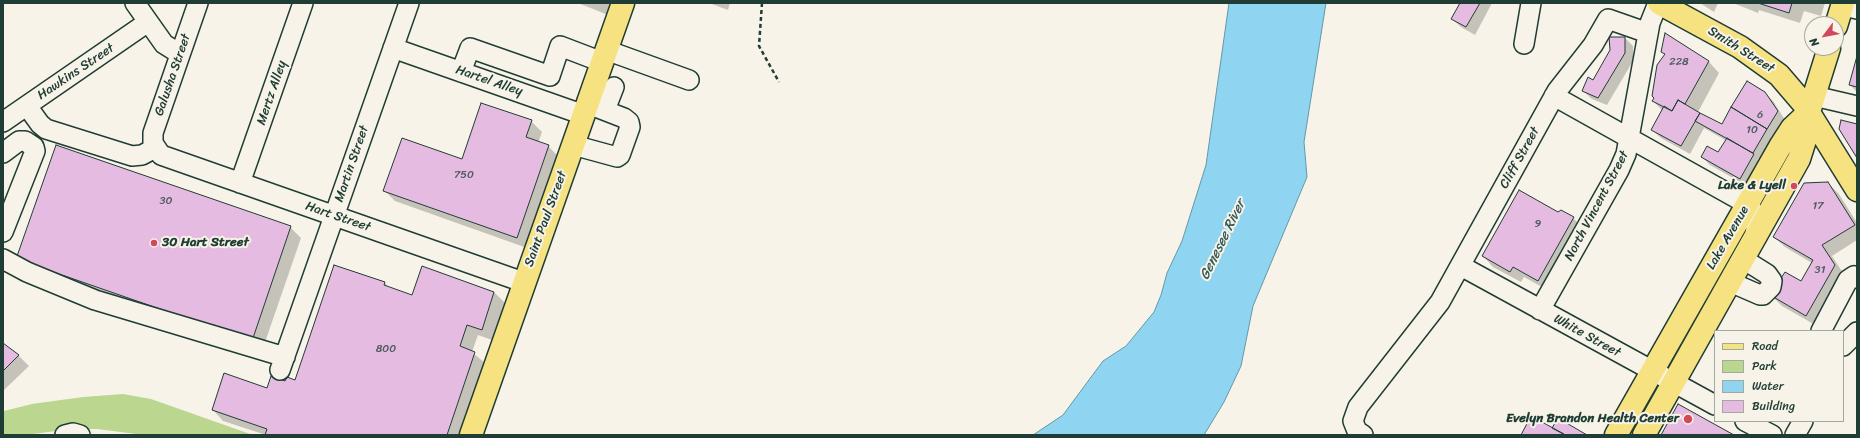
<!DOCTYPE html>
<style>
body{margin:0}
#map{position:relative;width:1860px;height:438px;overflow:hidden;background:#f7f3e8;font-family:Sriracha,sans-serif}
canvas{display:block}
.frame{position:absolute;inset:0;border:4px solid #1f3d34;pointer-events:none}
.legend{position:absolute;left:1714px;top:330px;width:130px;height:92px;box-sizing:border-box;background:#f7f3e8;border:1px solid #a1aaa0;margin:0;padding:5px 7px;list-style:none;font-size:12px;color:#1f3d34}
.legend li{display:flex;align-items:center;gap:8px;height:20px}
.legend b{width:20px;border:1px solid #a1aaa0}
.north{position:absolute;left:1804px;top:16px;width:40px;height:40px;box-sizing:border-box;background:#f7f3e8;border:1px solid #a1aaa0;border-radius:50%;rotate:238deg;font-size:11px;font-weight:700;line-height:16px;text-align:center;color:#1f3d34}
.north::after{content:'';display:block;margin:auto;width:14px;height:18px;background:#d1495b;clip-path:polygon(50% 0,100% 100%,50% 72%,0 100%)}
</style>
<div id="map">
<canvas width="1860" height="438"></canvas>
<div class="frame"></div>
<ul class="legend">
<li><b style="height:5px;background:#f7e281"></b>Road</li>
<li><b style="height:11px;background:#bbd78f"></b>Park</li>
<li><b style="height:11px;background:#8fd4f0"></b>Water</li>
<li><b style="height:11px;background:#e5bbe2"></b>Building</li>
</ul>
<div class="north">N</div>
</div>
<script>
const context = document.querySelector('canvas').getContext('2d');
context.lineJoin = 'round';
function fillPath(path, color) { context.fillStyle = color; context.fill(path, 'evenodd'); }
const toPath = rows => new Path2D(rows.map(r => 'M' + r).join(''));
function stroke(path, color, width, dash) { context.strokeStyle = color; context.lineWidth = width; context.lineCap = dash ? 'butt' : 'round'; context.setLineDash(dash || []); context.stroke(path); }
function label(font, color, halo, rows, align = 'center') {
  context.font = font + ' Sriracha,sans-serif'; context.lineWidth = 4; context.setLineDash([]); context.textBaseline = 'middle'; context.strokeStyle = halo; context.fillStyle = color; for (const [text, x, y, turn = 0] of rows) {
    context.save(); context.translate(x, y); context.rotate((+turn || 0) * Math.PI / 180); context.textAlign = isNaN(turn) ? turn : align; if (halo) context.strokeText(text, 0, 0); context.fillText(text, 0, 0); context.restore();
  }
}
const green = toPath([
 [123,394,151,399,253,435,144,435,97,429,71,429,26,435,3,435,4,411,32,404,83,397]
]);
const water = toPath([
 [1229,3,1326,3,1304,142,1307,177,1253,306,1241,366,1224,402,1204,435,1033,435,1063,415,1103,361,1126,346,1154,312,1161,295,1167,273,1182,241,1206,165,1229,3]
]);
const shadow = toPath([
 [578,3,612,3,608,15],
 [709,3,730,3,728,10],
 [1461,3,1492,3,1475,35,1461,27,1452,19],
 [1700,3,1718,3,1714,12],
 [1733,3,1825,3,1821,16,1804,11,1800,23,1759,10,1758,13],
 [1665,35,1709,62,1719,73,1698,112,1722,125,1764,92,1773,101,1785,120,1762,160,1757,159,1761,163,1749,187,1710,165,1702,157,1719,154,1727,141,1704,128,1690,154,1661,138,1652,130,1663,111,1653,101,1666,55,1662,51],
 [1625,38,1633,46,1633,61,1607,105,1592,99,1583,91,1593,81],
 [1857,60,1857,92,1850,85],
 [531,121,542,132,538,143,548,146,559,157,527,248,395,201,384,190,462,160],
 [1828,183,1839,194,1857,223,1857,240,1832,256,1845,276,1817,326,1782,306,1771,295,1801,283,1812,263,1785,247,1774,237],
 [1558,213,1573,218,1584,229,1549,291,1524,277,1521,282,1493,267,1483,256],
 [290,227,301,238,262,351,28,270],
 [334,266,385,283,389,288,413,296,422,268,494,292,505,303,492,340,478,335,472,352,485,363,461,435,266,435,223,421,213,410,286,383,295,381],
 [3,345,19,356,29,366,3,391]
]);
const building = toPath([
 [1460,3,1480,3,1466,27,1451,19,1460,3],
 [1758,3,1792,3,1789,13,1758,3],
 [1665,33,1709,61,1685,104,1678,100,1672,111,1652,101,1654,98,1652,96,1657,65,1665,54,1661,52,1665,33],
 [1609,37,1625,37,1625,53,1598,98,1582,91,1588,77,1593,80,1610,50,1609,37],
 [1857,56,1857,87,1849,85,1857,56],
 [1747,81,1765,92,1778,111,1767,129,1731,107,1747,81],
 [1678,100,1700,113,1681,146,1651,130,1664,106,1672,111,1678,100],
 [481,103,532,120,526,137,549,145,517,238,383,191,402,138,462,159,481,103],
 [1731,107,1767,129,1753,153,1695,121,1700,113,1722,124,1731,107],
 [1841,120,1857,124,1857,158,1839,129,1841,120],
 [1727,138,1754,154,1740,179,1701,157,1707,146,1718,152,1727,138],
 [56,145,291,226,252,341,16,259,56,145],
 [1828,182,1855,225,1822,245,1835,265,1806,316,1770,295,1785,272,1801,281,1813,260,1773,237,1804,183,1828,182],
 [1519,190,1558,212,1561,210,1574,217,1538,281,1513,267,1510,272,1482,256,1519,190],
 [334,265,385,282,384,285,412,295,422,266,494,292,482,330,467,325,460,346,475,352,447,435,265,435,267,429,212,410,224,373,267,388,271,376,285,381,287,377,295,380,334,265],
 [3,343,19,355,3,371,3,343],
 [1678,404,1734,435,1661,435,1678,404],
 [1531,416,1564,434,1563,435,1521,435,1531,416],
 [1558,418,1587,435,1565,435,1552,428,1558,418]
]);
const path = toPath([
 [762,3,759,46,779,82]
]);
const minor = toPath([
 [135,3,164,44,180,54],
 [198,3,153,133,153,143,161,155,523,282],
 [1843,6,1857,9],
 [1524,44,1531,3],
 [393,48,584,115],
 [606,50,689,80],
 [461,72,470,48,550,76,560,46,602,62],
 [1554,96,1747,204,1752,210,1755,217,1756,228,1754,240],
 [1814,96,1857,106],
 [27,106,40,124,46,129,132,156,142,155,155,148],
 [605,110,614,87],
 [3,122,148,22],
 [573,145,617,157,620,155,630,127,629,122,624,118,588,104],
 [3,153,19,141,25,141,34,147,35,151,3,232],
 [240,183,303,3],
 [3,259,27,272,95,300,285,357],
 [1461,266,1715,405],
 [1730,282,1760,295,1763,295,1771,287,1772,281,1767,274,1743,259],
 [1540,310,1619,170,1626,154,1650,23,1658,3],
 [1821,331,1848,280,1854,276,1857,278],
 [1843,346,1857,332],
 [280,370,409,3],
 [1745,421,1772,435],
 [65,435,73,433,80,435],
 [1363,435,1357,431,1353,421,1358,407,1440,302,1557,91,1593,45,1608,19,1648,33],
 [1795,435,1803,421]
]);
const major = toPath([
 [1659,3,1740,47,1779,75,1803,103,1857,190],
 [1836,26,1843,3],
 [471,435,623,3],
 [1616,435,1781,145,1792,128,1809,112],
 [1644,435,1799,159,1806,137,1809,112,1829,48]
]);
const markers = [
 [1794,186,4,"#d1495b"],
 [154,243,4,"#d1495b"],
 [1688,419,5,"#d1495b"]
];
const numberNames = [
 ["228",1679,62],
 ["6",1760,115],
 ["10",1752,130],
 ["750",464,175],
 ["30",166,201],
 ["17",1818,206],
 ["9",1538,224],
 ["31",1820,270],
 ["800",386,349]
];
const streetNames = [
 ["Smith Street",1741,50,32],
 ["Hawkins Street",76,72,-34],
 ["Galusha Street",173,75,-71],
 ["Hartel Alley",489,81,19],
 ["Mertz Alley",272,93,-71],
 ["Cliff Street",1520,158,-61],
 ["Martin Street",352,164,-71],
 ["North Vincent Street",1597,206,-62],
 ["Hart Street",338,217,19],
 ["Saint Paul Street",546,219,-70],
 ["Lake Avenue",1728,238,-60],
 ["White Street",1587,336,29]
];
const poiNames = [
 ["Lake & Lyell",1786,186],
 ["30 Hart Street",162,243,"left"],
 ["Evelyn Brandon Health Center",1679,419]
];
const waterNames = [
 ["Genesee River",1223,240,-64]
];
fillPath(green, '#bbd78f');
fillPath(water, '#8fd4f0');
stroke(water, '#6298a5', 1);
fillPath(shadow, '#0003');
fillPath(building, '#e5bbe2');
stroke(building, '#1f3d34', 1);
stroke(minor, '#1f3d34', 22);
stroke(major, '#1f3d34', 25);
stroke(path, '#1f3d34', 2.5, [4, 3]);
stroke(minor, '#f7f3e8', 19);
stroke(major, '#f7e281', 22);
for (const [x, y, r, color] of markers) { const dot = new Path2D(); dot.arc(x, y, r, 0, 2 * Math.PI); context.fillStyle = color; context.fill(dot); stroke(dot, '#f7f3e8', 1.5); }
label('11px', '#505c60', null, numberNames);
label('13px', '#1f3d34', '#f7f3e8', streetNames);
label('bold 13px', '#1f3d34', '#f7f3e8', poiNames, 'right');
label('italic 14px', '#355b5a', '#f7f3e8', waterNames);
</script>
